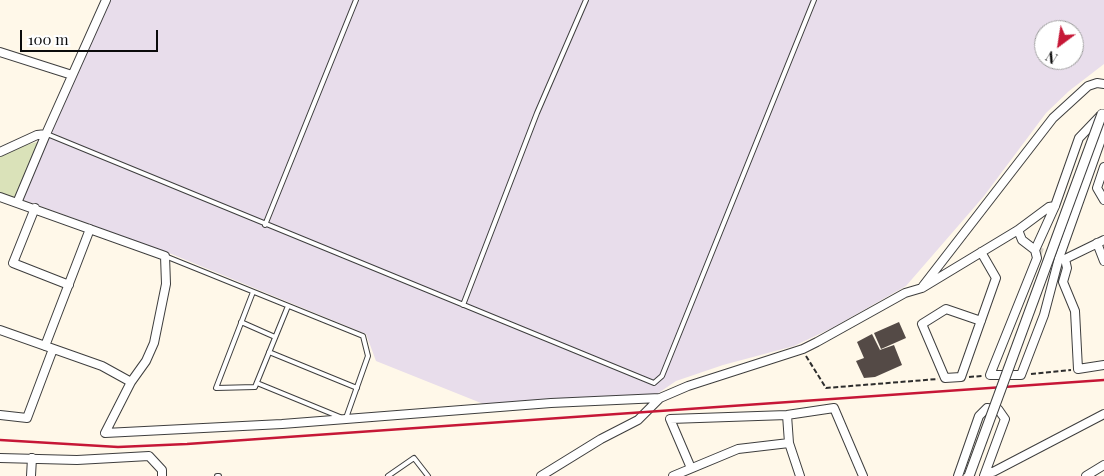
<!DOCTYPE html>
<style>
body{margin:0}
#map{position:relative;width:1104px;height:476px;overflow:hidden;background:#fff8e9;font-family:"Playfair Display",serif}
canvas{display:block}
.north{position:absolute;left:1034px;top:20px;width:50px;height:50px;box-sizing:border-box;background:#fff;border:1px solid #9d9d9d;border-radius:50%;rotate:211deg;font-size:14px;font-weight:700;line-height:20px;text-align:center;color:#0b0b0b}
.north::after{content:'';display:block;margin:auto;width:18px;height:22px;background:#c61736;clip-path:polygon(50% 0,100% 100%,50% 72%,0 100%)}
.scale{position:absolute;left:20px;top:30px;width:138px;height:22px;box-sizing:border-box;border:2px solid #0b0b0b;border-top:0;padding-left:6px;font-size:15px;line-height:18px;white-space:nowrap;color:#0b0b0b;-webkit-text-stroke:4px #fff;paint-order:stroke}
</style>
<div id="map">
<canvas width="1104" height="476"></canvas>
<div class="north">N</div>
<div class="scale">100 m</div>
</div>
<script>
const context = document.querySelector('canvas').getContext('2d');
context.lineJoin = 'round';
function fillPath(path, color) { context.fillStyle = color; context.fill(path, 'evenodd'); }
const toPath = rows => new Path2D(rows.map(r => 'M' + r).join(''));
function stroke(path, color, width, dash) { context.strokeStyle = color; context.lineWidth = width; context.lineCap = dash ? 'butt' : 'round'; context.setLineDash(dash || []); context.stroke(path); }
const industrial = toPath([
 [110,0,1104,0,1104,64,1069,91,1046,113,984,196,906,286,832,328,794,346,723,365,676,381,654,396,486,405,376,361,366,334,169,253,21,199],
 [1044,30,1074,30,1074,60,1044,60]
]);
const cemetery = toPath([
 [37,142,40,143,17,197,9,198,0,194,0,157,19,147]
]);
const building = toPath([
 [899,322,906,338,881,349,874,333],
 [872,334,880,350,877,351,894,345,902,365,875,377,864,378,856,361,864,358,857,342]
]);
const minorTunnel = toPath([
 [1035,250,1059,258]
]);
const path = toPath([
 [806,356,826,388,938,379],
 [1031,374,1071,370],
 [969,377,982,376]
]);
const service = toPath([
 [47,134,654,383,662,376,814,0],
 [265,225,356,0],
 [165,256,363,336,368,356,346,418],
 [253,292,216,388,255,387,288,306],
 [463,305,537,113,586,0],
 [241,322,275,337],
 [269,352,357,388],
 [257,383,340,417],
 [217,476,219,476],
 [388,476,414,458,428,476]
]);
const minor = toPath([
 [0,52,72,75],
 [1102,114,1102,137,1059,258,1044,315,1021,375,990,375,1037,258,1035,250,1055,206,1079,138,1102,114],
 [0,152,37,135,46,134,106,0],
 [1104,167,1097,188,1104,200],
 [0,197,165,256,166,284,154,343,146,361,131,382,105,433,282,424,551,403,660,398,688,386,803,349,817,342,905,293,922,288,1018,230,1049,207,1055,206],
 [17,203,46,134],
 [35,208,13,263,69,285],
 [1018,230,1022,240,1035,250],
 [1104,240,1065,259,1067,268,1063,282,1075,311,1078,369,1104,365],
 [1097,243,1104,261],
 [923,286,1053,118,1088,86,1097,83,1104,84],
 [981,321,946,309,922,324,945,378,961,377,996,278,981,252],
 [0,330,102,366,131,382],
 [45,346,90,229],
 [0,415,27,418,53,349],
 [787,415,789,443,800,476],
 [0,458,77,460,149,456,162,470,162,476],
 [691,468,670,419,787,415,834,408,863,476],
 [986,472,993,472,1104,414],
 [31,476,32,458],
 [541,476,601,439,638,420,660,398],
 [673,476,738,449,789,443],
 [958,476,979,416,987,408,998,409,1005,419,984,476],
 [1086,476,1104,465]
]);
const rail = toPath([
 [0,440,118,447,187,444,1104,380]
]);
const tertiaryBridge = toPath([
 [969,476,1102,114]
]);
fillPath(industrial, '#e8ddeb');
fillPath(cemetery, '#dae2b9');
fillPath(building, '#544a46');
stroke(minorTunnel, '#dad4c8', 8, [8, 4]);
stroke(service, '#3e3e3e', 6);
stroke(minor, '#3e3e3e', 10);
stroke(path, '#2d2d2d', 2, [5, 2.5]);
stroke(service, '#fff', 4);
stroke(minor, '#fff', 8);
stroke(rail, '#c61736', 2.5);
stroke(tertiaryBridge, '#3e3e3e', 11, []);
stroke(tertiaryBridge, '#fff', 9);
</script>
